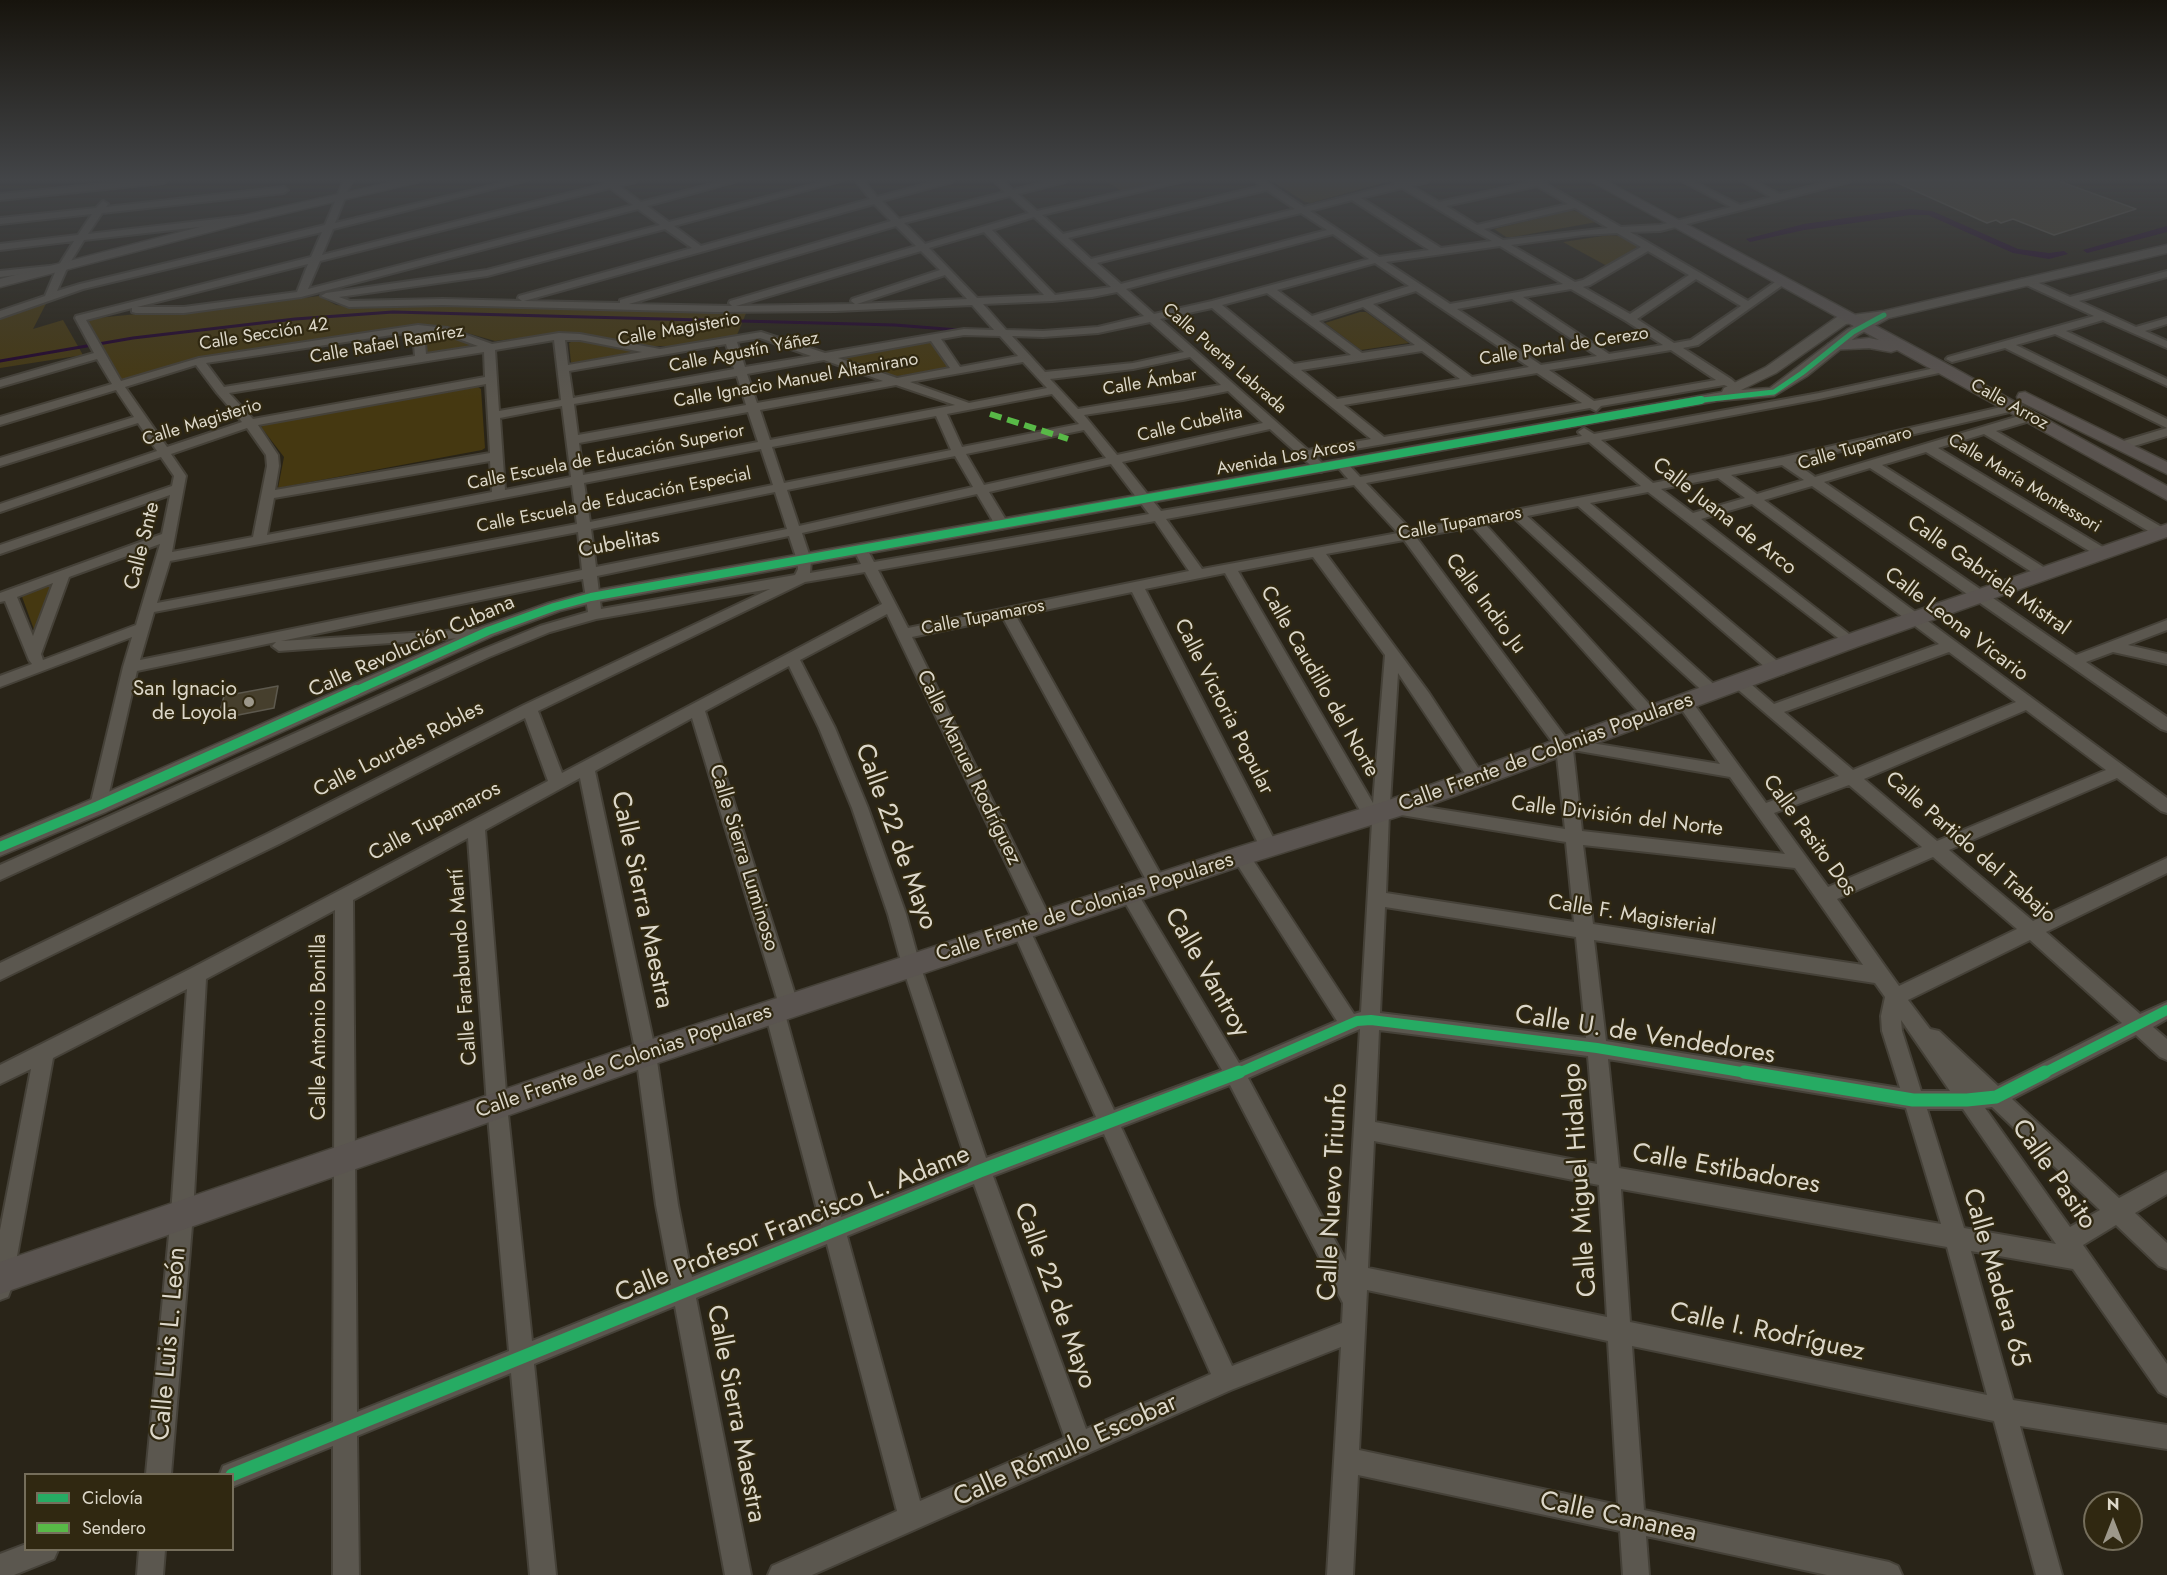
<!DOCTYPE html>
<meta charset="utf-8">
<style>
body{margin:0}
#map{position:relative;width:2167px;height:1575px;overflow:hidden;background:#292418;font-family:Jost,sans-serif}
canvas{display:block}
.legend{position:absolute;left:24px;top:1473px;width:210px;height:78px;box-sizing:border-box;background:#302811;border:2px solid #756e5b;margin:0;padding:8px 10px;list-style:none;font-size:18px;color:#dcd7c9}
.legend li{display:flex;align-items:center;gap:12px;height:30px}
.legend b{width:30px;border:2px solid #756e5b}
.north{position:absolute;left:2083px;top:1491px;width:60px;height:60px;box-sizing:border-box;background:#302811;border:2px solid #756e5b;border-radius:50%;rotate:0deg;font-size:16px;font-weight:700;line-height:24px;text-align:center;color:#dcd7c9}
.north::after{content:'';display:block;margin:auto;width:21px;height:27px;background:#9d988b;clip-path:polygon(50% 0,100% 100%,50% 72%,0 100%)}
</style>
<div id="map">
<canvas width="2167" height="1575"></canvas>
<ul class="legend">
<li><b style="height:8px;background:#26ab63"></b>Ciclovía</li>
<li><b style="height:8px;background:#58b947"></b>Sendero</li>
</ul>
<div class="north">N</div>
</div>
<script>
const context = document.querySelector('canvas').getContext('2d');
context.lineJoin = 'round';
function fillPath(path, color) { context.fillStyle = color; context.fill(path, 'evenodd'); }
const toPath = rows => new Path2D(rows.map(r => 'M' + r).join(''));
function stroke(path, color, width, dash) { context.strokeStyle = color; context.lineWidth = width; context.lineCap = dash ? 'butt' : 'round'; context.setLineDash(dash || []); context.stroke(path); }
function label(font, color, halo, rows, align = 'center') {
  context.font = font + ' Jost,sans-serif'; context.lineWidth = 4.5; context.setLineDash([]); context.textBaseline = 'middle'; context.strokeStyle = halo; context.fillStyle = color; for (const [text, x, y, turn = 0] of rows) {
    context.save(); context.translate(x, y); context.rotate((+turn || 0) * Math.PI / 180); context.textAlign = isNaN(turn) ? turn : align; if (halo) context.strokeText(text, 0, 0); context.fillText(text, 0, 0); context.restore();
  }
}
const green = toPath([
 [1104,180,1158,180,1162,182,1121,191],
 [1270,180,1383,180,1387,182,1311,203,1305,202],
 [1572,210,1582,213,1597,222,1513,237,1506,237,1494,229],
 [1609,235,1620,236,1639,246,1607,266,1563,242],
 [50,296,33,329,63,320,83,355,0,368,0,311],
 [319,296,336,305,358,307,427,303,747,311,737,335,671,346,640,346,573,332,495,341,446,327,426,325,196,359,120,380,87,319,137,314,181,314],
 [1360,312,1366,312,1409,343,1361,350,1325,323],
 [429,332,442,335,478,345,429,353,426,352],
 [575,340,640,351,571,363,569,343],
 [934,342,949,367,893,377,840,359,841,357],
 [478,387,481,389,485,448,482,450,278,488,284,457,261,427,266,423],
 [52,583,36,635,21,594]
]);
const stream = toPath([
 [0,361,133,338,295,319,393,312,895,325,958,330]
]);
const canal = toPath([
 [1910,209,1932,211,2018,249,2049,253,2064,251,2068,254,2049,259,2013,253,1928,215,1910,215,1804,230,1750,242,1746,239,1804,224,1910,209],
 [2167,226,2167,232,2087,253,2083,250,2167,226]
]);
const building = toPath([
 [1891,180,2056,180,2136,209,2054,235,2013,219,2001,223,1996,220,1987,223,1891,180],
 [278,686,274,708,218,719,224,696,278,686]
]);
const minor = toPath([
 [143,180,168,180,164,183,0,200,0,194,143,180],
 [344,180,352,180,335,223,515,180,528,180,333,229,322,255,605,184,601,180,613,182,636,180,635,182,619,186,641,202,728,180,741,180,647,206,669,222,831,180,844,180,674,226,701,246,870,199,855,180,863,180,877,197,941,180,953,180,952,182,882,201,899,219,1005,192,993,180,1002,180,1013,190,1053,180,1066,180,1065,182,1018,194,1037,211,1174,180,1188,180,1042,215,1063,234,1261,186,1254,180,1263,180,1304,207,1396,184,1391,180,1405,182,1428,180,1427,182,1411,186,1439,202,1531,182,1529,180,1539,180,1621,227,1660,225,1731,207,1680,180,1690,180,1740,205,1771,197,1741,180,1751,180,1780,194,1837,180,1850,180,1849,182,1660,231,1630,232,1748,301,1778,280,1787,282,1698,345,1683,348,1731,379,1738,385,1736,387,1732,388,1724,385,1601,406,1596,411,1590,408,1315,456,1327,468,1321,472,1317,471,1270,429,1122,462,1161,511,1348,479,1336,465,1342,461,1346,462,1360,477,1582,436,1578,432,1584,428,1594,434,1819,393,1944,366,1950,369,1948,371,1819,399,1601,440,1653,483,1784,457,2014,404,2018,406,2018,410,1794,462,1815,477,2029,413,2033,414,2033,420,1996,431,2165,529,2167,532,2165,535,2155,535,1984,434,1938,448,2106,549,2108,552,2106,555,2096,555,1926,452,1882,465,2048,570,2050,573,2048,576,2038,576,1870,468,1824,482,2076,655,2167,620,2167,630,2128,645,2167,654,2167,664,2113,652,2086,662,2167,717,2167,731,2161,729,1812,486,1764,500,2167,798,2167,813,2161,811,2117,778,1949,850,2033,921,2167,858,2167,873,2046,932,2140,1014,2167,1002,2167,1019,2153,1027,2167,1039,2167,1060,2160,1057,2136,1035,2012,1099,2119,1198,2167,1172,2167,1194,2135,1213,2167,1243,2167,1269,2159,1266,2116,1225,2083,1245,2167,1364,2167,1396,2159,1392,2073,1269,1971,1251,2013,1400,2167,1425,2167,1449,2020,1426,2062,1575,2036,1575,1994,1421,1632,1346,1644,1510,1889,1562,1898,1566,1902,1575,1827,1575,1646,1536,1649,1575,1623,1575,1620,1531,1358,1475,1353,1575,1327,1575,1341,1347,1231,1390,812,1575,768,1575,772,1566,897,1511,827,1244,696,1298,751,1575,725,1575,675,1306,534,1364,556,1575,530,1575,511,1373,357,1436,359,1575,333,1575,333,1446,232,1487,232,1474,220,1474,223,1466,333,1422,335,910,206,979,193,1214,171,1474,146,1474,171,1214,187,989,53,1058,11,1289,8,1297,0,1300,0,1230,31,1069,0,1084,0,1065,190,969,548,781,525,718,279,844,0,980,0,963,267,834,524,705,770,589,596,619,550,632,489,657,0,880,0,865,479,651,540,626,588,612,583,579,281,641,493,628,495,631,488,636,279,651,272,646,276,642,137,671,106,806,104,810,98,812,92,810,90,806,123,667,132,637,0,687,0,676,32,664,29,660,5,601,0,602,0,593,162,534,170,495,0,554,0,545,172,486,174,476,161,457,0,512,0,504,157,451,138,423,0,466,0,458,134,417,116,390,0,425,0,417,112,384,97,359,0,387,0,380,94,353,75,318,76,316,311,257,322,232,83,289,0,318,0,311,45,296,56,270,0,277,0,271,59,265,74,241,0,250,0,244,78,235,92,214,0,224,0,218,96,208,103,201,108,204,106,207,284,187,288,190,284,193,102,213,88,234,243,216,248,219,243,222,84,240,68,266,57,291,80,284,325,225,344,180],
 [1537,186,1568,204,1477,225,1446,206,1537,186],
 [610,188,633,205,308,289,320,261,610,188],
 [1402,188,1473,230,1492,241,1441,248,1361,198,1402,188],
 [1267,190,1295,209,1091,259,1068,238,1267,190],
 [1010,196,1029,213,925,244,904,223,1010,196],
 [1352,200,1429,250,1379,257,1310,211,1352,200],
 [874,204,891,221,620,300,620,303,524,301,874,204],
 [1575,208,1608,228,1503,240,1484,229,1575,208],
 [638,209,660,225,487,270,326,293,321,296,349,307,443,305,714,312,835,311,972,305,994,330,964,329,825,353,761,332,660,349,580,334,559,333,492,344,447,328,418,325,199,358,121,381,86,320,132,308,132,312,136,313,184,313,301,297,638,209],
 [1301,213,1327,230,1121,284,1097,263,1301,213],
 [1034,217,1111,287,1055,295,992,230,1034,217],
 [896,226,916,246,730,301,729,303,732,306,629,304,896,226],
 [665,229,692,248,519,296,518,298,522,301,443,299,350,301,339,297,487,276,665,229],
 [984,232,1044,295,977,298,929,248,984,232],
 [1617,233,1641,247,1583,280,1575,282,1511,245,1583,235,1617,233],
 [1333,234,1369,259,1212,301,1154,314,1126,289,1333,234],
 [1500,246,1563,284,1450,304,1386,262,1500,246],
 [921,251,940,270,852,299,851,301,855,304,736,306,921,251],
 [1648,251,1689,275,1630,314,1583,287,1590,285,1648,251],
 [1375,263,1409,286,1312,316,1277,290,1375,263],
 [308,264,297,292,184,307,137,307,308,264],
 [945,275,967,299,857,304,860,303,945,275],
 [1696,279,1741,306,1691,340,1674,343,1637,319,1696,279],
 [1571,289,1626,321,1663,345,1609,354,1523,297,1571,289],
 [1416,291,1529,367,1472,377,1373,304,1416,291],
 [1117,292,1144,316,1098,327,1043,331,1006,330,983,304,1052,301,1092,297,1117,292],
 [1267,293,1351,355,1294,364,1222,305,1267,293],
 [1512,299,1597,356,1541,365,1457,309,1512,299],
 [1363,307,1415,345,1362,353,1319,321,1363,307],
 [1212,308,1286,370,1371,439,1308,450,1160,319,1212,308],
 [1150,322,1184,352,1133,363,1045,372,1012,336,1043,337,1098,333,1150,322],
 [405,333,413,333,415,356,224,387,206,363,405,333],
 [424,333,442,333,478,346,426,354,424,333],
 [964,335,1000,336,1018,356,960,367,941,339,964,335],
 [760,338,811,356,745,367,737,342,760,338],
 [554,340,561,400,499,411,495,350,554,340],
 [565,340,580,340,642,352,568,365,565,340],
 [931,341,950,368,897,378,838,358,931,341],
 [726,344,734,369,573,398,569,371,726,344],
 [1671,350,1716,380,1594,401,1549,370,1671,350],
 [1422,351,1460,379,1337,399,1301,370,1422,351],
 [484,352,485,377,253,419,229,393,484,352],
 [1190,357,1221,385,1078,409,1050,379,1133,369,1190,357],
 [824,360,883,381,757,403,747,374,824,360],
 [1023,362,1047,388,969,403,910,382,1023,362],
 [196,365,217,393,242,422,167,447,125,387,196,365],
 [1537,373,1582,403,1384,437,1344,405,1537,373],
 [737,376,746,405,578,435,574,404,737,376],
 [486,384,490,453,275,490,279,466,278,455,258,425,486,384],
 [896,385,955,405,770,440,760,410,896,385],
 [1228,391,1263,423,1117,455,1084,415,1183,400,1228,391],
 [1052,394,1079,424,962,447,947,414,1052,394],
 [562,406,571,477,505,490,500,418,562,406],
 [748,412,758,442,583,475,579,443,748,412],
 [936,416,951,450,784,483,772,447,936,416],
 [247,428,266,455,267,466,253,537,172,552,186,476,171,454,247,428],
 [1084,430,1106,458,984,485,966,454,1084,430],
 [1589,442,1641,486,1411,530,1366,483,1589,442],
 [761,449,773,485,590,522,584,483,761,449],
 [955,456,973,487,799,526,787,490,955,456],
 [490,461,492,492,267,535,274,498,490,461],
 [1111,464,1149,514,874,562,866,547,861,546,854,550,861,564,810,573,811,560,802,533,977,494,997,528,1002,529,1009,525,989,492,1111,464],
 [1782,465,1804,480,1757,494,1731,475,1782,465],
 [1718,478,1745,498,1693,513,1661,489,1718,478],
 [572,485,577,524,157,603,170,561,572,485],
 [1354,485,1398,533,1202,569,1166,519,1354,485],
 [775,492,787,529,596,567,591,529,775,492],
 [1648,492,1846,644,1851,646,1858,641,1701,519,1752,504,1939,644,1774,704,1745,679,1735,679,1732,683,1735,687,1839,776,1766,803,1690,699,1685,698,1680,699,1677,703,1720,764,1567,739,1416,537,1473,527,1645,719,1657,719,1659,715,1485,524,1514,518,1709,697,1719,697,1722,693,1719,689,1527,516,1578,506,1773,674,1783,674,1786,670,1783,666,1590,503,1648,492],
 [1155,521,1189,571,908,628,878,570,1155,521],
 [578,532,582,570,140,660,154,612,578,532],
 [789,536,797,560,798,569,795,575,601,609,597,576,789,536],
 [1404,540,1556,747,1565,829,1394,802,1390,803,1398,673,1470,781,1482,781,1484,777,1429,693,1326,554,1404,540],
 [160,544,136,625,43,660,41,654,69,577,160,544],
 [1313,557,1385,655,1373,803,1238,571,1313,557],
 [865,572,882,604,562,773,538,711,805,582,865,572],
 [1225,573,1366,821,1372,822,1361,1012,1354,1014,1247,851,1241,849,1235,851,1232,856,1235,861,1337,1021,1239,1063,1135,889,1129,887,1123,889,1120,894,1123,899,1222,1070,1114,1110,1027,924,1021,921,1015,924,1012,929,1096,1117,986,1158,920,965,906,914,868,808,835,728,800,660,887,614,1034,922,1037,927,1043,929,1049,927,1052,922,912,637,1003,618,1151,889,1157,891,1163,889,1166,884,1016,616,1132,592,1260,847,1263,852,1269,854,1275,852,1278,847,1145,589,1225,573],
 [53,583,33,636,17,597,53,583],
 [1949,652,2016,702,1853,770,1784,712,1949,652],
 [789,666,819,728,852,808,888,914,902,965,968,1166,841,1217,785,1014,796,1013,799,1007,705,711,789,666],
 [2026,710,2106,770,1937,841,1864,779,2026,710],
 [692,718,779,1005,768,1006,765,1012,821,1225,692,1277,678,1205,656,1054,595,771,692,718],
 [1573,750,1730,777,1785,854,1582,831,1573,750],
 [580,778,636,1054,656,1205,671,1285,532,1341,507,1105,485,830,580,778],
 [1849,785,1922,847,1828,887,1774,813,1849,785],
 [1389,813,1566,842,1574,922,1386,893,1389,813],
 [468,838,487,1105,509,1351,357,1412,353,900,468,838],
 [1583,845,1795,868,1863,965,1593,924,1583,845],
 [1933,857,2017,929,1899,986,1837,899,1933,857],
 [1385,907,1576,937,1586,1038,1380,1013,1385,907],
 [1594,940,1875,983,1885,997,1881,1016,1882,1031,1900,1088,1606,1041,1594,940],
 [2030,940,2122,1023,1998,1086,1939,1031,1930,1029,1908,1000,2030,940],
 [1901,1020,1950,1091,1921,1091,1902,1031,1901,1020],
 [1360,1029,1346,1261,1248,1078,1360,1029],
 [1379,1030,1588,1056,1597,1164,1375,1122,1379,1030],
 [1608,1059,1906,1108,1941,1224,1619,1168,1608,1059],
 [1230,1085,1343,1303,1342,1323,1232,1366,1121,1127,1230,1085],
 [1992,1107,2100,1210,2070,1227,1985,1108,1992,1107],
 [1927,1109,1963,1109,2056,1244,1964,1228,1927,1109],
 [1104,1134,1211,1374,1086,1429,993,1176,1104,1134],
 [1374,1141,1599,1185,1607,1317,1368,1268,1374,1141],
 [974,1184,1065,1438,920,1501,847,1236,974,1184],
 [1621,1189,1947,1247,1987,1395,1630,1322,1621,1189],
 [1367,1290,1608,1341,1618,1505,1359,1450,1367,1290],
 [2167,271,2167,277,2079,301,2136,327,2167,318,2167,324,2145,331,2167,341,2167,348,2103,320,2066,331,2167,379,2167,386,2055,334,2016,345,2167,419,2167,428,2005,348,1952,362,1946,359,1948,357,2094,316,2022,283,2022,279,2030,279,2070,297,2167,271],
 [2167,428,2167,436,2121,450,2115,446,2117,443,2167,428],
 [26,1544,26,1550,58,1550,54,1559,14,1575,0,1575,0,1554,26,1544],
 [139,1550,165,1550,163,1575,137,1575,139,1550]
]);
const tertiary = toPath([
 [402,180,421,180,419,182,248,222,0,287,0,279,246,215,402,180],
 [2167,245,2167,253,1889,318,1858,335,1807,376,1774,396,1717,401,592,603,560,611,495,635,106,812,0,856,0,838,90,800,481,627,548,603,591,591,1722,392,1724,388,1766,367,1837,317,1884,311,2167,245],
 [1862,322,1848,329,1770,388,1741,390,1776,373,1846,324,1862,322]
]);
const secondary = toPath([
 [1589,180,1604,180,1945,363,2167,486,2167,500,1897,350,1891,352,1869,348,1828,350,1826,347,1828,344,1834,342,1869,338,1879,340,1589,180],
 [2025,392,2167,462,2167,474,2019,401,2017,397,2019,393,2025,392],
 [2167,524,2167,537,1859,646,1403,815,1247,864,646,1067,0,1294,0,1262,646,1041,1232,849,1386,801,1843,636,2167,524]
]);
const quiet = toPath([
 [990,414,1068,439]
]);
const cyclewayFar3 = toPath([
 [1693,401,1774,392,1802,373,1853,332,1884,315]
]);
const cyclewayFar2 = toPath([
 [353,692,488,631,554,607,591,597,1701,400]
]);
const cyclewayFar1 = toPath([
 [0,847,98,806,356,690],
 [1236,1074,1357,1021,1371,1020,1597,1048,1753,1074],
 [2042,1074,2167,1010]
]);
const cycleway = toPath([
 [1744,1072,1913,1100,1967,1100,1996,1097,2045,1072],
 [232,1475,980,1171,1239,1072]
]);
const markers = [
 [249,702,6,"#9d988b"]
];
const farStreetnames = [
 ["Calle Magisterio",679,330,-10],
 ["Calle Sección 42",264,335,-9],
 ["Calle Rafael Ramírez",387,345,-10],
 ["Calle Portal de Cerezo",1564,347,-9],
 ["Calle Agustín Yáñez",744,353,-11],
 ["Calle Puerta Labrada",1224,359,41],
 ["Calle Ignacio Manuel Altamirano",796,381,-10],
 ["Calle Ámbar",1150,383,-9],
 ["Calle Arroz",2009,405,29],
 ["Calle Magisterio",202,423,-17],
 ["Calle Cubelita",1190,425,-13],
 ["Calle Tupamaro",1855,449,-16],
 ["Calle Escuela de Educación Superior",606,458,-11],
 ["Avenida Los Arcos",1286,458,-10],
 ["Calle María Montessori",2024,484,31],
 ["Calle Escuela de Educación Especial",614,501,-11],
 ["Calle Tupamaros",1460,524,-10],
 ["Calle Tupamaros",983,618,-11]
];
const streetNames = [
 ["Calle Juana de Arco",1724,517,38],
 ["Cubelitas",619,544,-11],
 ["Calle Snte",143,546,-76],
 ["Calle Gabriela Mistral",1988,576,35],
 ["Calle Indio Ju",1485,604,53],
 ["Calle Leona Vicario",1956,625,37],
 ["Calle Revolución Cubana",412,647,-24],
 ["Calle Caudillo del Norte",1319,682,60],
 ["Calle Victoria Popular",1223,707,63],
 ["Calle Lourdes Robles",399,750,-27],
 ["Calle Frente de Colonias Populares",1546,753,-20],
 ["Calle Manuel Rodríguez",968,768,64],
 ["Calle División del Norte",1617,817,7],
 ["Calle Tupamaros",435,822,-28],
 ["Calle Pasito Dos",1809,836,54],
 ["Calle Partido del Trabajo",1970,848,41],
 ["Calle Sierra Luminoso",743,858,73],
 ["Calle Frente de Colonias Populares",1085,908,-18],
 ["Calle F. Magisterial",1632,916,9],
 ["Calle Farabundo Martí",464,967,-94],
 ["Calle Antonio Bonilla",320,1027,-90],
 ["Calle Frente de Colonias Populares",624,1062,-19]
];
const poiNames = [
 ["San Ignacio",237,690],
 ["de Loyola",237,714]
];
const nearStreetnames = [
 ["Calle 22 de Mayo",895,837,70],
 ["Calle Sierra Maestra",641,900,78],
 ["Calle Vantroy",1206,973,60],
 ["Calle U. de Vendedores",1645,1036,9],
 ["Calle Estibadores",1726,1170,10],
 ["Calle Pasito",2053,1175,55],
 ["Calle Miguel Hidalgo",1581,1180,-94],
 ["Calle Nuevo Triunfo",1334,1192,-87],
 ["Calle Profesor Francisco L. Adame",793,1225,-22],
 ["Calle Madera 65",1995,1278,74],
 ["Calle 22 de Mayo",1054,1296,70],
 ["Calle I. Rodríguez",1767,1333,12],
 ["Calle Luis L. León",170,1344,-85],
 ["Calle Sierra Maestra",735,1414,79],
 ["Calle Rómulo Escobar",1066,1451,-24],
 ["Calle Cananea",1618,1518,12]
];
fillPath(green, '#453811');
stroke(stream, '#22052d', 3);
fillPath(canal, '#22052d');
fillPath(building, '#463f2d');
stroke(building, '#5d594e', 1.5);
stroke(minor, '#454138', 4);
stroke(tertiary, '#454138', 3);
stroke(secondary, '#454138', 3);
fillPath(minor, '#5b574f');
fillPath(tertiary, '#5b574f');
fillPath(secondary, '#5a5450');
stroke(quiet, '#58b947', 6, [12, 6]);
stroke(cyclewayFar3, '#26ab63', 5);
stroke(cyclewayFar2, '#26ab63', 8);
stroke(cyclewayFar1, '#26ab63', 10);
stroke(cycleway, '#26ab63', 13);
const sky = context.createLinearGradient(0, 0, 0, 400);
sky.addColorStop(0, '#17140d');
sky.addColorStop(0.45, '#434548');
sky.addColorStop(1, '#43454800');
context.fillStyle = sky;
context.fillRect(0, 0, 2167, 400);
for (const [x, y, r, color] of markers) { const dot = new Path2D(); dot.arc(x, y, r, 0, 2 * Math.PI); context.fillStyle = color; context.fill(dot); stroke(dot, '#302811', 2); }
label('18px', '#dcd7c9', '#302811', farStreetnames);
label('21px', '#dcd7c9', '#302811', streetNames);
label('21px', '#dcd7c9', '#302811', poiNames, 'right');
label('26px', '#dcd7c9', '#302811', nearStreetnames);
</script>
